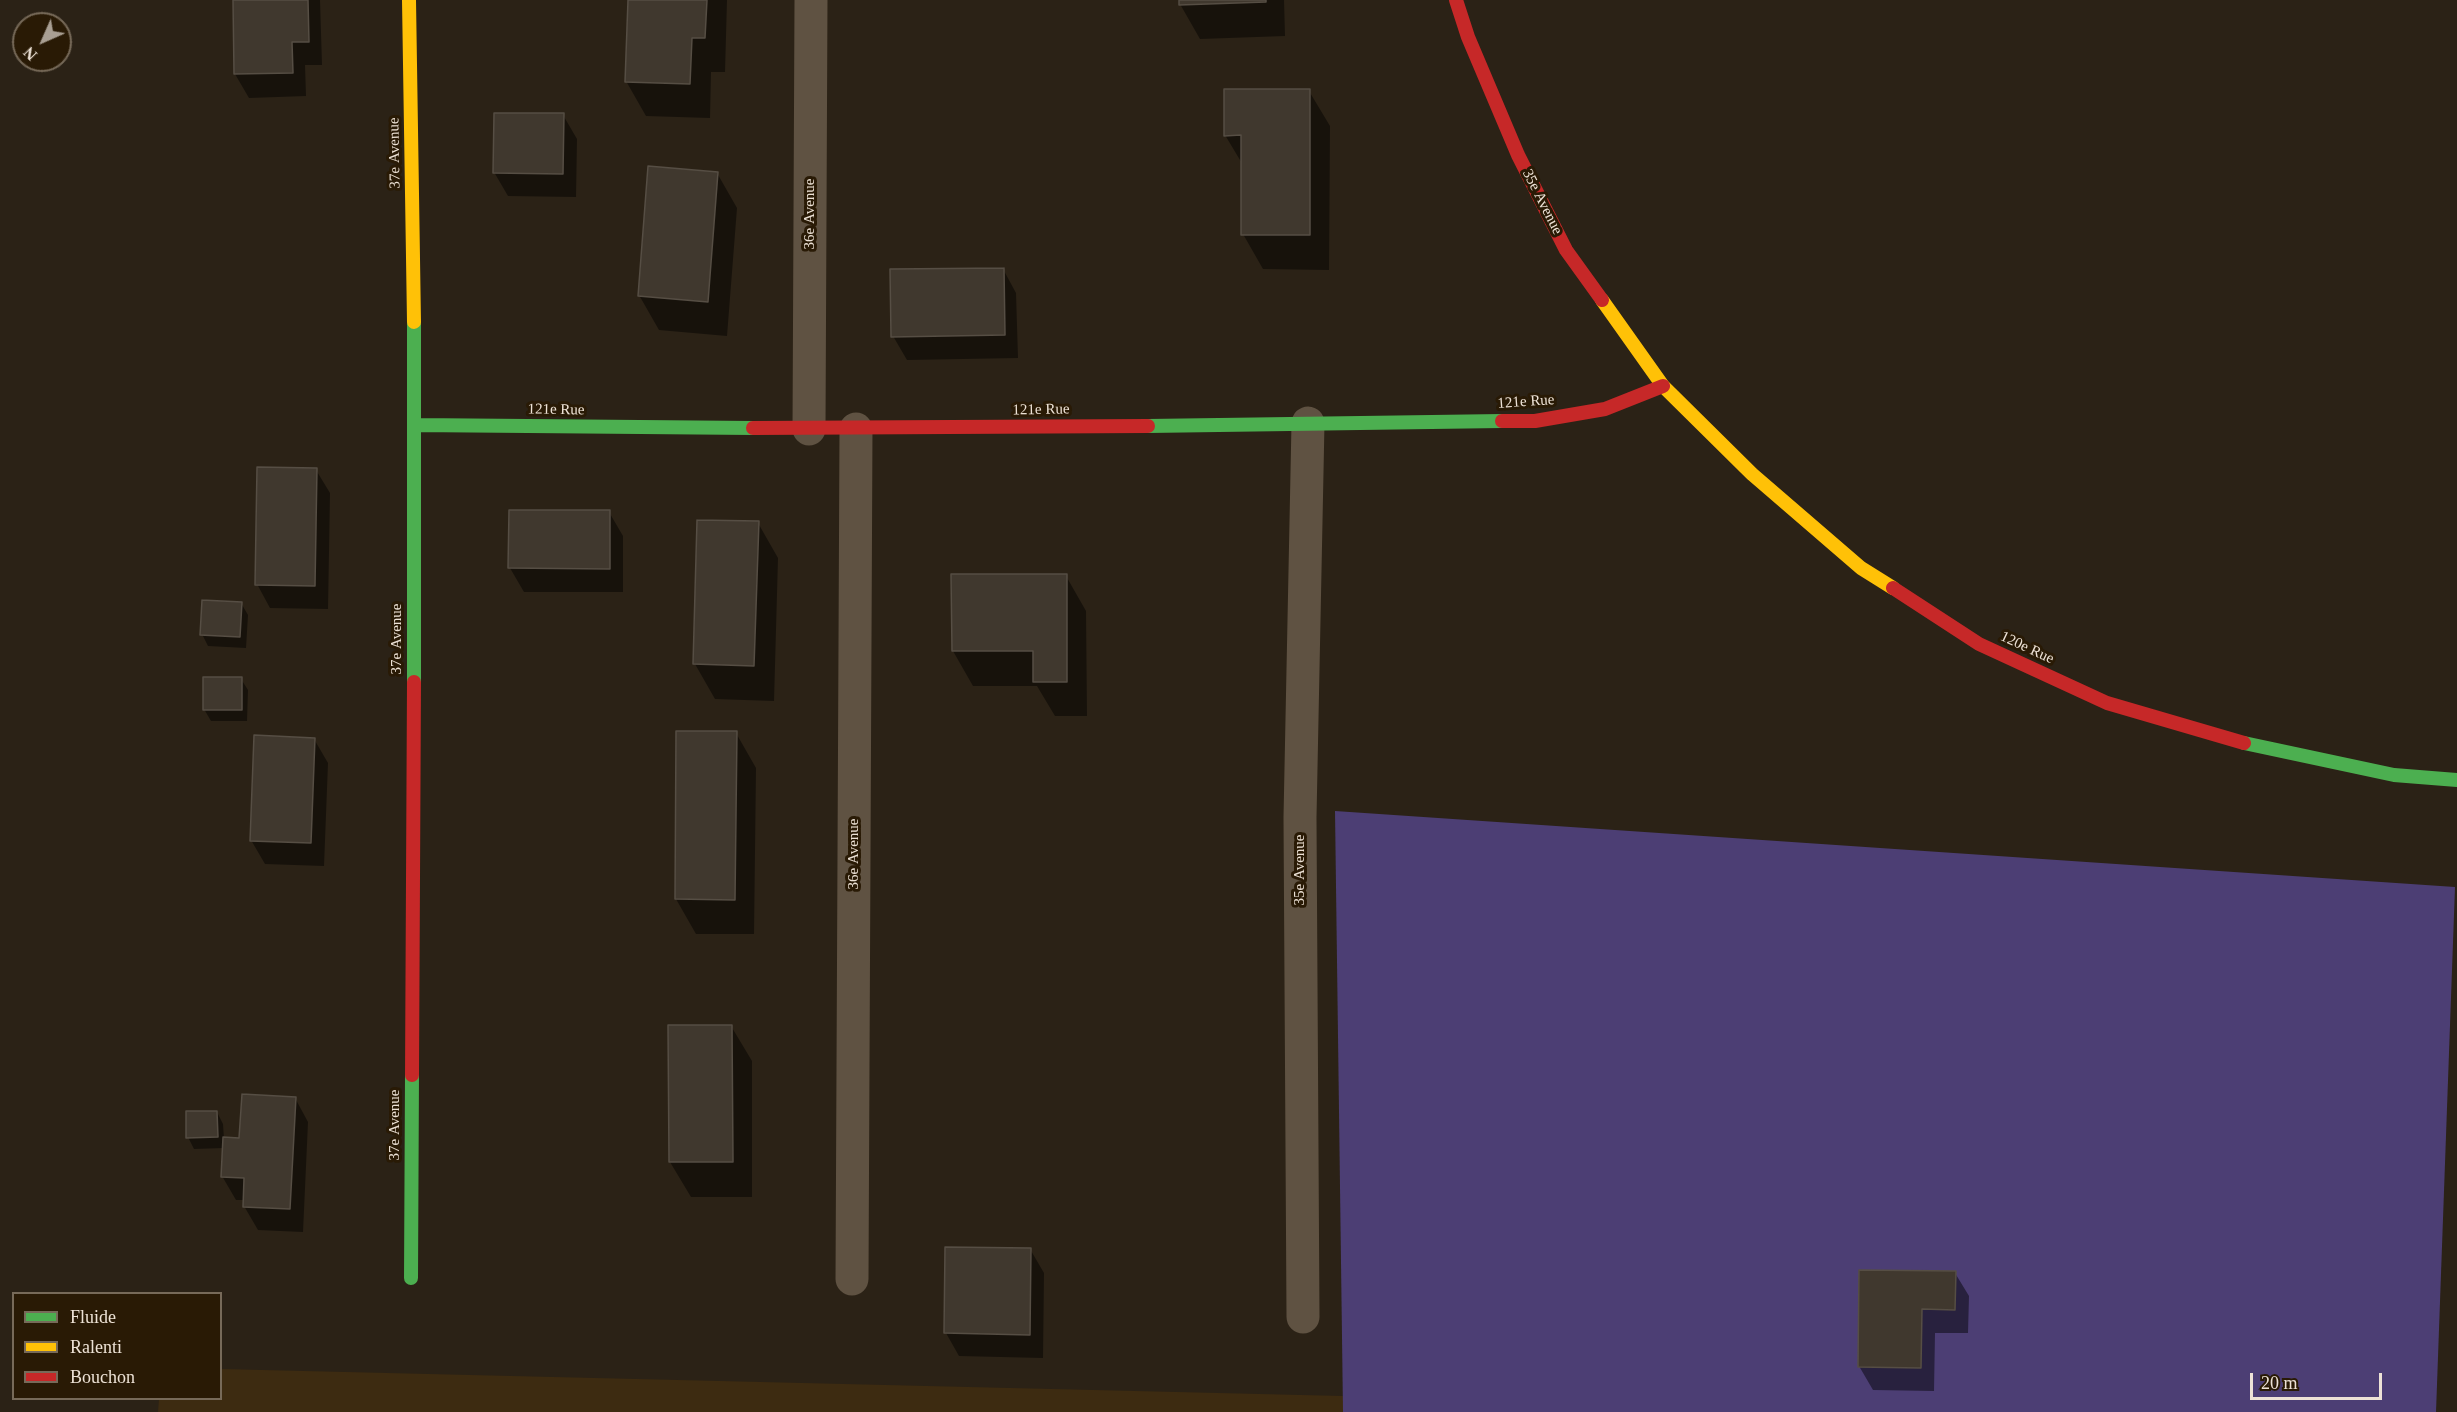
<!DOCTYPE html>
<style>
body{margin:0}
#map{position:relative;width:2457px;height:1412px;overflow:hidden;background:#2b2216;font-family:Georgia,serif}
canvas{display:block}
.legend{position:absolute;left:12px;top:1292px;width:210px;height:108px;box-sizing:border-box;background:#291a05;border:2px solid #776a59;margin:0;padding:8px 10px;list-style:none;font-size:18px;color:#ede2d6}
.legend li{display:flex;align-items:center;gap:12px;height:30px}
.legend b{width:30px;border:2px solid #776a59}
.north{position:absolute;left:12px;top:12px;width:60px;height:60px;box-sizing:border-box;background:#291a05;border:2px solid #776a59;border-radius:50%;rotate:225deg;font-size:16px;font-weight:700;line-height:24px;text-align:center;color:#ede2d6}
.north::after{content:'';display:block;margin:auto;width:21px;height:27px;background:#a99f93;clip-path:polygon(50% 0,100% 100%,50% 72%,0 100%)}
.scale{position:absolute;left:2250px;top:1373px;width:132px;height:27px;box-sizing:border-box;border:3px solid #ede2d6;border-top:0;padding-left:8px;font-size:18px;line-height:21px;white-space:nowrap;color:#ede2d6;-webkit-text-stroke:4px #291a05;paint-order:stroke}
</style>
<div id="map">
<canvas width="2457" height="1412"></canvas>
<ul class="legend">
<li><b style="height:8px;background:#4caf50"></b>Fluide</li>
<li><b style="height:8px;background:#ffc107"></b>Ralenti</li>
<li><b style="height:8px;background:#c62828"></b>Bouchon</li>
</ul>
<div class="north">N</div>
<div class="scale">20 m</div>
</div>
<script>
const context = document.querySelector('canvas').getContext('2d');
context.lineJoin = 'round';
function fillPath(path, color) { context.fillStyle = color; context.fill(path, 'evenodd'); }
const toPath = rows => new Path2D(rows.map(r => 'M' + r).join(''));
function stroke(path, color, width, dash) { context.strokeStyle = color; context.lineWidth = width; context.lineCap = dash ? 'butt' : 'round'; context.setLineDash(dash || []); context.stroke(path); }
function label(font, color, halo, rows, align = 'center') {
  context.font = font + ' Georgia,serif'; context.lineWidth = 6; context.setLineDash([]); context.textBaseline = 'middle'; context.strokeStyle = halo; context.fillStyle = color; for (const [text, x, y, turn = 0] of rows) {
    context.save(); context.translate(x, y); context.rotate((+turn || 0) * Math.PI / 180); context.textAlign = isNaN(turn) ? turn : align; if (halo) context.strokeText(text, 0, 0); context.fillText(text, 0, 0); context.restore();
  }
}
const built = toPath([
 [221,1369,1343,1396,1343,1412,158,1412,159,1399,220,1398]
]);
const green = toPath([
 [1335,811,2455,887,2436,1412,1343,1412]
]);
const shadow = toPath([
 [234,0,320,0,322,65,305,65,306,96,249,98,235,74],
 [629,0,727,0,725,72,711,72,710,118,646,116,626,81],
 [1180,0,1284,0,1285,36,1200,39,1180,4],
 [1309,91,1330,126,1329,270,1263,269,1243,234,1243,165,1225,135],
 [563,115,577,139,576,197,508,196,494,172],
 [717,173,737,208,727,336,659,330,639,295],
 [1003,269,1016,293,1018,358,907,360,893,336],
 [316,470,330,493,328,609,270,608,257,584],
 [510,511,609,512,623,536,623,592,524,592,510,568],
 [758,523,778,558,774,701,715,699,695,664],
 [1066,576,1086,611,1087,716,1055,716,1037,686,973,686,953,651],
 [241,603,248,615,246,648,208,646,202,634],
 [241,679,248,690,247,721,211,721,204,709],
 [677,732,736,733,756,768,754,934,696,934,676,899],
 [314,739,328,763,324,866,265,864,251,840],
 [731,1026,752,1061,752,1197,691,1197,670,1162],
 [295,1098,308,1122,303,1232,258,1230,244,1206,245,1200,236,1200,222,1176,224,1148,194,1149,188,1137,217,1112,223,1124,224,1139,241,1140],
 [1030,1249,1044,1273,1043,1358,959,1356,946,1333],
 [1955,1273,1969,1296,1968,1333,1935,1333,1934,1391,1873,1390,1859,1366]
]);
const building = toPath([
 [233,0,308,0,309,42,292,42,293,73,234,74,233,0],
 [628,0,707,0,705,38,692,38,690,84,625,82,628,0],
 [1179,0,1266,0,1266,2,1179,5,1179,0],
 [1224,89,1310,89,1310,235,1241,235,1241,135,1224,136,1224,89],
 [494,113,564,113,563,174,493,173,494,113],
 [648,166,718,172,708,302,638,296,648,166],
 [1004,268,1005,335,891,337,890,269,1004,268],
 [257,467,317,468,315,586,255,585,257,467],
 [509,510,610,510,610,569,508,568,509,510],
 [697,520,759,521,754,666,693,664,697,520],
 [951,574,1067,574,1067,682,1033,682,1033,651,952,651,951,574],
 [202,600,242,602,240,637,200,635,202,600],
 [203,677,242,677,242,710,203,710,203,677],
 [676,731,737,731,735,900,675,899,676,731],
 [254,735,315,738,311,843,250,841,254,735],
 [668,1025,732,1025,733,1162,669,1162,668,1025],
 [242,1094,296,1097,290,1209,243,1207,244,1178,221,1177,223,1137,239,1138,242,1094],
 [186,1111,217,1111,218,1137,186,1138,186,1111],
 [945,1247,1031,1248,1030,1335,944,1333,945,1247],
 [1859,1270,1956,1271,1955,1310,1922,1309,1921,1368,1858,1367,1859,1270]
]);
const street = toPath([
 [809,429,811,0],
 [852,1279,856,429],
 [1303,1317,1300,817,1308,423]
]);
const fast = toPath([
 [414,322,414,682],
 [415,425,753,428],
 [1148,426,1502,421],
 [2244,743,2394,775,2457,780],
 [411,1278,412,1075]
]);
const slow = toPath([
 [409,0,414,322],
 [1602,300,1663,386,1752,474,1861,568,1893,588]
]);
const jam = toPath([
 [1456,0,1468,37,1518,155,1566,250,1602,300],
 [1502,421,1535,421,1605,409,1663,386],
 [753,428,1148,426],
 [1893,588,1979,644,2107,703,2244,743],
 [412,1075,414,682]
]);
const streetNames = [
 ["37e Avenue",395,153,-91],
 ["35e Avenue",1542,202,63],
 ["36e Avenue",810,214,-90],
 ["121e Rue",1526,402,-4],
 ["121e Rue",556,410,1],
 ["121e Rue",1041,410,-1],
 ["37e Avenue",397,639,-90],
 ["120e Rue",2027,648,25],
 ["36e Avenue",854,854,-90],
 ["35e Avenue",1300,870,-90],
 ["37e Avenue",395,1125,-90]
];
fillPath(built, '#3d2b11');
fillPath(green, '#4c3e74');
fillPath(shadow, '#0007');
fillPath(building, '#40382e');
stroke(building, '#564e44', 1.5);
stroke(street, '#5f5242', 33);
stroke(fast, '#4caf50', 14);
stroke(slow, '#ffc107', 14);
stroke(jam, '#c62828', 14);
label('15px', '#ede2d6', '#291a05', streetNames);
</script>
